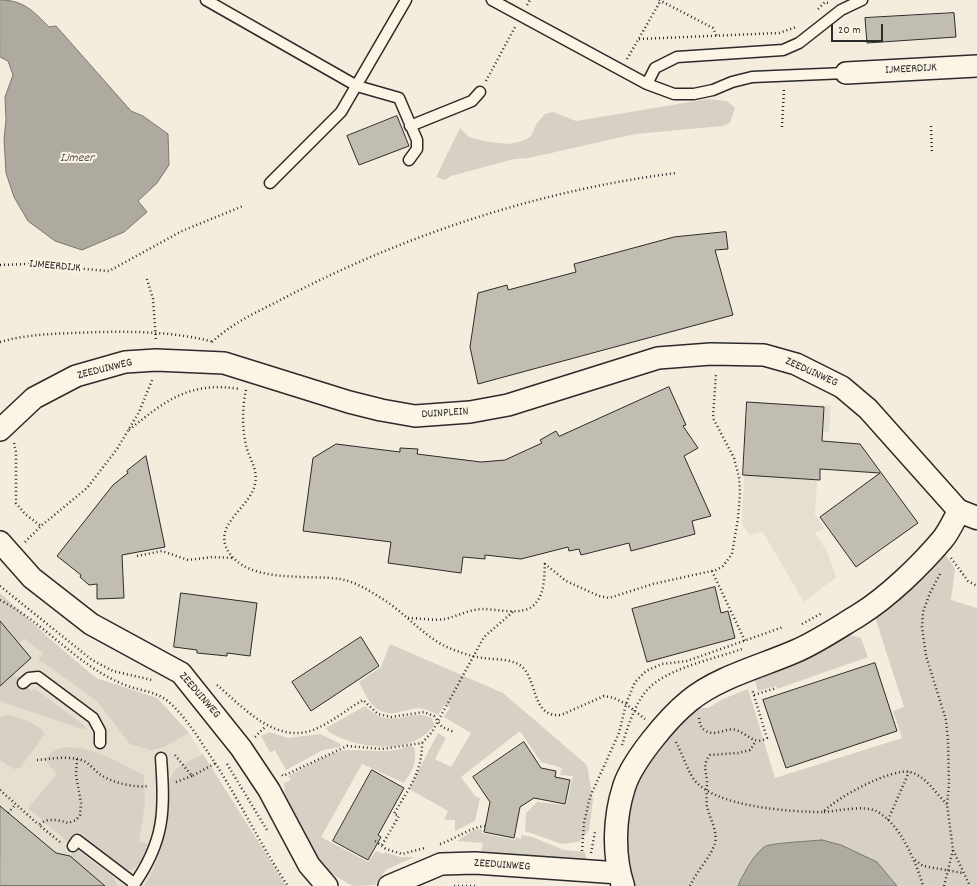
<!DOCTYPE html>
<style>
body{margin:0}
#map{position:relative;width:977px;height:886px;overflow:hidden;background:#f4edde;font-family:Dekko,sans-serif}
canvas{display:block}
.scale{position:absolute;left:831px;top:24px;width:52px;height:18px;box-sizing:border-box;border:2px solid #2b2b2b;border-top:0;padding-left:5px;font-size:12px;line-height:14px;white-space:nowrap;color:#2b2b2b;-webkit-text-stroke:3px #fcf5e5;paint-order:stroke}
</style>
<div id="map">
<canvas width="977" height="886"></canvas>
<div class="scale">20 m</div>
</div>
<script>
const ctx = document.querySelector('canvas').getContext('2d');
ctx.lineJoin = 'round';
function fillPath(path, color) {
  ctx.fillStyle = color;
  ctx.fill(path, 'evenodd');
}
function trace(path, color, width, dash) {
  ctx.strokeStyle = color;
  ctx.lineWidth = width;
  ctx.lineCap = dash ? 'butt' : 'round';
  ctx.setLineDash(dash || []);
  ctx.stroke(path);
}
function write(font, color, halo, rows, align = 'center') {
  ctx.font = font + ' Dekko,sans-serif';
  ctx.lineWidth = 4;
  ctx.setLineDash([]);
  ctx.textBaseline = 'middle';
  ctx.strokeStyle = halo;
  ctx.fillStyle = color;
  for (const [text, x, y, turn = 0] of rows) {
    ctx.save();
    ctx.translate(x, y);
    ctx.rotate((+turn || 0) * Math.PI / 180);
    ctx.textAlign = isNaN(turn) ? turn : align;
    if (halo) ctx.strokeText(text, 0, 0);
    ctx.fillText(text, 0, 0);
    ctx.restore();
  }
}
const built = new Path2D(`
 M 747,402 L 831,406 L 829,432 L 820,432 L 815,514 L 824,529 L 815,533 L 828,553 L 836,577 L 804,602 L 765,536 L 762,532 L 749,535 L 742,524 Z
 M 0,606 L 50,639 L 96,678 L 157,698 L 189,733 L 286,886 L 0,886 Z`);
const green = new Path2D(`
 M 708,99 L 727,101 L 735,108 L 730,123 L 723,126 L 635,134 L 529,158 L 514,159 L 451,176 L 445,180 L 436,177 L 460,128 L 469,137 L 489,142 L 510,144 L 525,140 L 531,136 L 537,123 L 545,114 L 553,112 L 576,121 Z
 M 944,552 L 955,569 L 951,600 L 977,608 L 977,886 L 897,886 L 877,862 L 792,843 L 774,844 L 743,872 L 738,886 L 635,886 C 629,862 621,815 630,791 C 642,759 672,731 697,708 L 708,708 L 723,699 L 748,689 L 775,778 L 902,738 L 893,711 L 904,707 L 874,614 Z
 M 0,593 L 50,639 L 96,678 L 157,698 L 189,733 L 164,747 L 151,750 L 130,744 L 97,701 L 38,659 L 43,653 L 24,638 L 19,643 L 0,621 Z
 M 850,635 L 861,638 L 868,657 L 777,689 L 776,686 L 758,691 L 754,678 Z
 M 390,644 L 503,693 L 587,765 L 593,800 L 589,830 L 579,842 L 562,844 L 525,831 L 526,813 L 537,802 L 566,805 L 573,776 L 560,775 L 562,768 L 541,762 L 520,731 L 461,777 L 476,797 L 480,798 L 475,821 L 455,831 L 455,820 L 444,820 L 448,811 L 409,789 L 438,733 L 446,738 L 435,759 L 451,767 L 471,733 L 444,717 L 450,707 L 445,704 L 438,715 C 434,713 429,710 424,709 C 410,705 393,721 376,708 C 368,702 363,690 359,682 L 381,667 Z
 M 13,674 L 31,691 L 35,689 L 38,691 L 84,725 L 86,729 L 82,729 L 2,702 L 0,700 L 0,686 Z
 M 365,706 C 392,733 410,706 432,718 L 434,725 C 416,753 367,750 341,738 C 335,735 330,734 326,728 Z
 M 6,715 C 17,716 40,724 45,734 L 20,768 L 13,769 L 0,760 L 0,717 Z
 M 269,732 L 288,738 L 320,734 L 341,744 L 340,747 L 323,750 L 286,770 L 275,750 L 270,753 L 261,736 Z
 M 409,746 L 414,747 C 418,762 412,771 404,783 L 362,764 L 321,837 L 368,862 L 376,851 L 384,854 L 385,852 L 400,857 L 414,857 L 386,870 L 375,885 L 352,886 L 326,870 L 286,805 L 284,783 L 291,780 L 288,776 C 305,768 330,751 348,750 C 372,749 385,755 409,746 Z
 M 67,747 C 95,747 119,763 144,775 L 145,804 L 139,841 L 148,844 C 143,857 140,873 123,869 L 78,831 L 69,843 L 28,808 L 57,774 L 45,760 C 51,751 56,749 67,747 Z
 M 203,754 L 286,886 L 144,886 C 157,866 164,843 167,819 C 169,803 164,786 174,772 C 180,764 195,759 203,754 Z
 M 482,829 L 482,833 L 515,840 L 516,837 L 521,839 L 521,835 L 532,837 L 564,850 L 585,852 L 587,863 L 490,854 L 481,851 L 483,843 L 457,841 L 474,830 Z
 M 76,849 L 112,876 L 118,886 L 105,886 L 70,856 Z`);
const water = new Path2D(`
 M 0,0 C 24,0 33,11 49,27 L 56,26 L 131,111 L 143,116 L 168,134 L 169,165 L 157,183 L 138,201 L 147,212 L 124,232 L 82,250 L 55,241 L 28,221 L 14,197 L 6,173 L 4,139 L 6,120 L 5,97 L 13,75 L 8,61 L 0,57 Z
 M 822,840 L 841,845 L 877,862 L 897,886 L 738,886 C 742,875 756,851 766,846 C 773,843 811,841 822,840 Z`);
const building = new Path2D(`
 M 954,13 L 956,37 L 867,43 L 865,18 Z
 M 397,116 L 409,146 L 359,165 L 347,136 Z
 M 726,232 L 728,249 L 715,250 L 733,315 L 478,384 L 470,347 L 478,293 L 507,285 L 508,290 L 576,272 L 574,264 L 674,237 Z
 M 669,387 L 686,425 L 683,426 L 698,448 L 684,456 L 711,516 L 692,521 L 695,534 L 631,551 L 629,543 L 581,555 L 579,549 L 569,551 L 568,547 L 521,559 L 485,555 L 485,559 L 463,557 L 461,573 L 388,563 L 391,542 L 303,531 L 313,458 L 336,444 L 400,452 L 400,448 L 418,449 L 417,454 L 481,462 L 505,460 L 542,443 L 540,440 L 556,431 L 559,436 Z
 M 747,402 L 824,407 L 822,441 L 860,444 L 918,523 L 856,567 L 820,517 L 880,473 L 820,469 L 820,480 L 743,475 Z
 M 146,456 L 165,547 L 122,555 L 124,598 L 97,599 L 97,584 L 89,585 L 80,577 L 81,575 L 57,556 L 113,485 L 128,473 L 127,471 Z
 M 715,587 L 721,613 L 728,611 L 735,638 L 647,662 L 632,609 Z
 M 181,593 L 257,603 L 250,656 L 227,653 L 227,656 L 197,653 L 197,650 L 174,647 Z
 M 0,621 L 31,658 L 0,686 Z
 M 361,637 L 379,666 L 311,711 L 292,682 Z
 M 875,663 L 897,731 L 786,768 L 763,700 Z
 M 524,742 L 541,768 L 556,771 L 555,777 L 570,780 L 565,804 L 534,798 L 520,807 L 514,838 L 484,832 L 490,802 L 473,777 Z
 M 372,770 L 404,788 L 378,835 L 381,837 L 368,860 L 333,841 Z
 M 0,806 L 56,853 L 70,856 L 105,886 L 0,886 Z`);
const path = new Path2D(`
 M 659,0 L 713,28 L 717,37
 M 527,5 L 530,0
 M 818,9 L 825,2 L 828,3
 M 639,39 L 779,33 L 796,27
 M 627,59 L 661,0
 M 486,81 L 515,27
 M 931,126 L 932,154
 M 782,127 L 784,89
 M 0,265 L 26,264 L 109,271 L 182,231 L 243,206
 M 147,279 L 153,299 L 156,341
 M 0,342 C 24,335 48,334 73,333 C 120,331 168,330 214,342
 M 212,342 C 234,321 264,309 290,295 C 410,233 542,190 676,173
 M 246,390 C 242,408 242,431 247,449 C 251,462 258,470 255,484 C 251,506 216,523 226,547 C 243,585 308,574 340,579 C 356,582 368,590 381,598 C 408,614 426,641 457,651 C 465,654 474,657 483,658 C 497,660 516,658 525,670 C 537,686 534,718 561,715 L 604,696 L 614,698 L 626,704 L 645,719
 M 129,430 C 166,400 190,381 240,389
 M 14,443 L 16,452 L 16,503 L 25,514 L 41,526
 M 25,542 L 41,526 L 87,488 L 117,449 L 139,412 L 153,378
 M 137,556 L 162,551 L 188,560 L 212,557 L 234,558
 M 951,558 L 968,581 L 977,586
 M 712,571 L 745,641
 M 940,574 L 930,593 L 923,612 L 922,627 L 926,656 L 946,720 L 948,741 L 949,785 L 947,804 L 953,850 L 970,886
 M 0,586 L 92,660 L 113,671 L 152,680
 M 0,600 C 45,623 77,666 125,685 C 140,691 157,691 170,703 C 184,716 195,732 205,748 C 236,792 258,842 288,886
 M 408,618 C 419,618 434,621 445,619 C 458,616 470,609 483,609 C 497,609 523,616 534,605 C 545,594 544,578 545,564 L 566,581 L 599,596 L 609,598 L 653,584 L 716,570 L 723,566 L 732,554 L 738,518 L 740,493 L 739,477 L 734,458 L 713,418 L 716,373
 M 802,624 L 822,613
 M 217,685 C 243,707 275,744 313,730 C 331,723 347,709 363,700 L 378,714 L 391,717 L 424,712 L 434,716 L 442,727 L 454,732
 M 754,695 L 776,688
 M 699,718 C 700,723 700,728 706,731 C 716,737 726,727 736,730 C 748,734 755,746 767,738 L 752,689
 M 255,737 L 266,726
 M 676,742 C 682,753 686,767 693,778 C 712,807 791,812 823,812 C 836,798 891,768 910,772 C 926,776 936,794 947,804
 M 622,745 C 628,727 634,705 647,690 C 667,668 714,659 742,649
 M 175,755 L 192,776 L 216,763
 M 37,760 C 51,759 70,755 84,761 C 90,764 95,771 101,775 C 113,783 135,788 149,786
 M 227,764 L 267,830
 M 282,775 L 283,776 L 347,746 L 382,749 L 422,743 L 432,732 L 484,637 L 515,610
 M 176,782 L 192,776
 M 0,790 L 39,825
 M 824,812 C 837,811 864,805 876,811 C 900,823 916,862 923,886
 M 8,813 L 16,804
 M 888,820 L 909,772
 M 375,841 L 386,849 L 402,854 L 425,848
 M 60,842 L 39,825 C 47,817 59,820 68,823 L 76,820 L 80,815 L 81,803 L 76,775 L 77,759
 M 440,844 C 456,839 468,828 485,826
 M 382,845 L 399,816 L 394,814 C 408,789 422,774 422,743
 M 582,851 L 584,823 L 590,797 L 619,733 L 626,704 L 635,682 L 646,671 L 662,664 L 687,661 L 783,627
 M 591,853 L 595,832
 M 915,860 L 923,866 L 963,873
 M 454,886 L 475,886
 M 690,886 C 696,872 712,855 715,843 C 718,831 709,817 707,806 C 706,798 707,789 707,781 C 706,770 702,765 710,755 L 738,753 L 750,750 L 756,741
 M 944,886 L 953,850`);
const service = new Path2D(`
 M 206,0 L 357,86 L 399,98 L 417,140 L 417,149 L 409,160
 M 492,0 L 647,84 L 674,94 L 694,94 L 713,90 L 732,82 L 752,77 L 846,73
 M 647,84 L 655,68 L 677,57 L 783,50 L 799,43 L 841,10 L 862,0
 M 410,126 L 472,101 L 480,92
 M 270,183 L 341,112 L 406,0
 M 23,683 L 29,678 L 38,677 L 93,718 L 100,731 L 100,743
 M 73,846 L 77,840 L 135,884
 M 133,886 C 165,841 165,810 161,758`);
const minor = new Path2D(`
 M 846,73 L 977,66
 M 0,430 L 34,398 L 76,376 L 125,362 L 156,360 L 224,363 L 349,402 L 381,410 L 415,416 L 470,412 L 508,405 L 658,358 L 711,354 L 764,355 L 796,364 L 842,387 L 868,409 L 959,511
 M 0,542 L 32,578 L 91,624 L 181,673 L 241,748 L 269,790 L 309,865 L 327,886
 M 389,886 L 441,864 L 475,863 L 619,873`);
const tertiary = new Path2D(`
 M 623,886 C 613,855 614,818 624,787 C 632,761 668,718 689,701 C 718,677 762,666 796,651 C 817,642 839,627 859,615 C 888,597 920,566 942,540 C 949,532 954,520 959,511 L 977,518`);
const streetNames = [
 ["IJMEERDIJK",911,70,-3],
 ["IJMEERDIJK",55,267,5],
 ["ZEEDUINWEG",105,370,-14],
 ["ZEEDUINWEG",811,373,24],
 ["DUINPLEIN",445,414,-4],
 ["ZEEDUINWEG",199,696,49],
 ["ZEEDUINWEG",502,866,4]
];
const waterNames = [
 ["IJmeer",77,159]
];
fillPath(built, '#e5dfd0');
fillPath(green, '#d6d1c4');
fillPath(water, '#afaaa0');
trace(water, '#7a7771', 1);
fillPath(building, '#c2bdb1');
trace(building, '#2b2b2b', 1);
trace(service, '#2b2b2b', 13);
trace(minor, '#2b2b2b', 24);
trace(tertiary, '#2b2b2b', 25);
trace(path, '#2b2b2b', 2.5, [1, 3]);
trace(service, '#fcf5e5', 10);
trace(minor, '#fcf5e5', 21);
trace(tertiary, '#fcf5e5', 22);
write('12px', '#2b2b2b', '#fcf5e5', streetNames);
write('italic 13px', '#595754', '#fcf5e5', waterNames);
</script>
